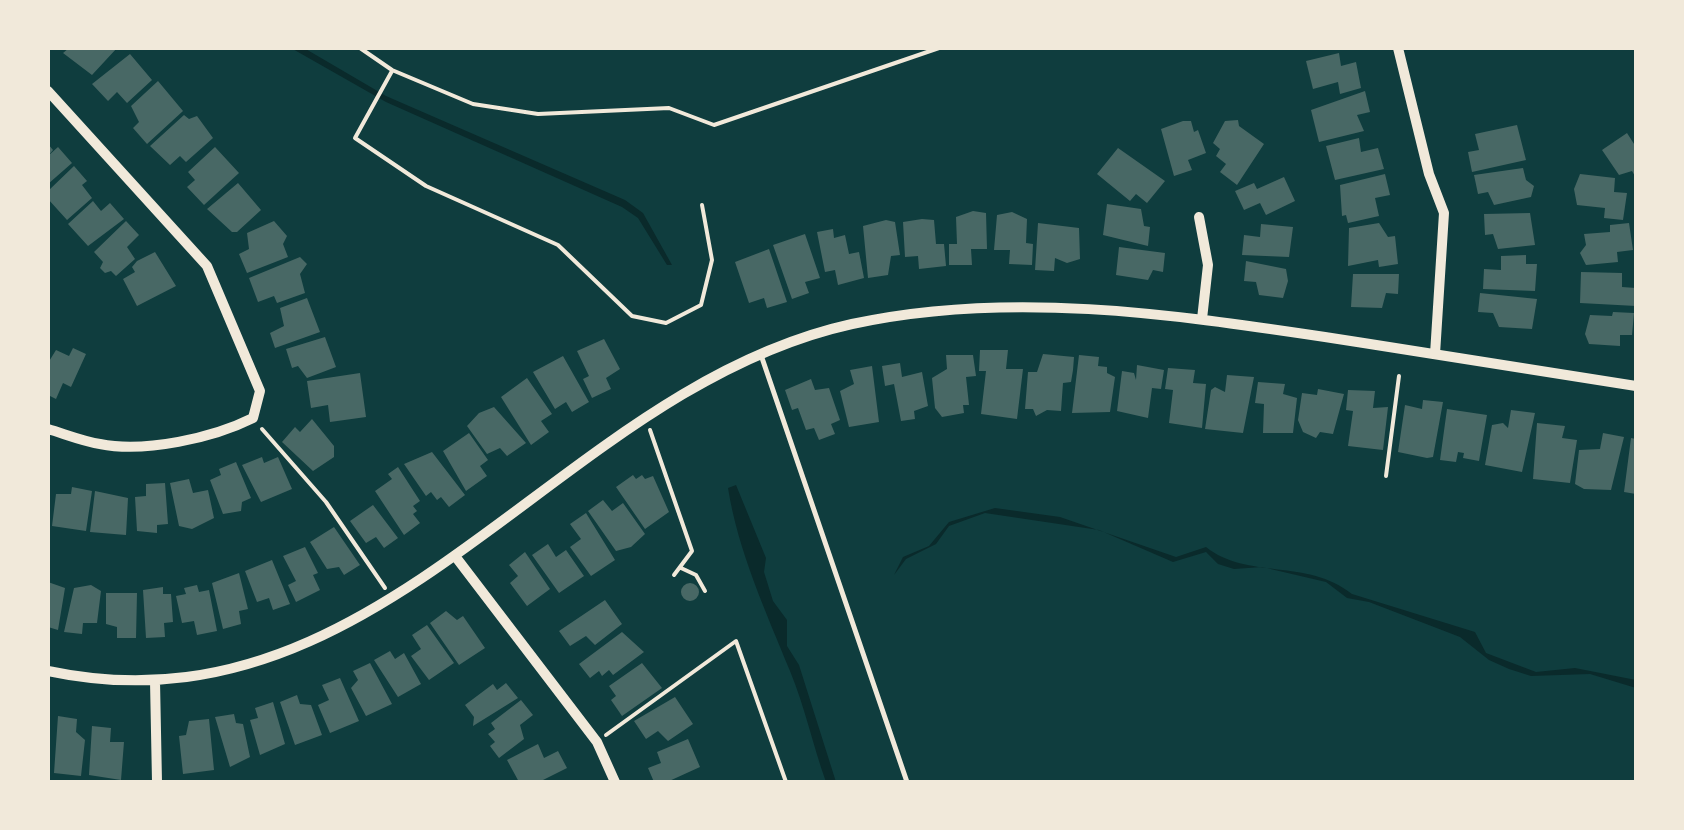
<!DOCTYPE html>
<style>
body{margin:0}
#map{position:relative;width:1684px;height:830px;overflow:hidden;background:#0f3d3e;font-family:Figtree,sans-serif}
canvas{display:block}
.frame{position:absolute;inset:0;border:50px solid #f1e9da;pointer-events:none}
</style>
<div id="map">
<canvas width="1684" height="830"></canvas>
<div class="frame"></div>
</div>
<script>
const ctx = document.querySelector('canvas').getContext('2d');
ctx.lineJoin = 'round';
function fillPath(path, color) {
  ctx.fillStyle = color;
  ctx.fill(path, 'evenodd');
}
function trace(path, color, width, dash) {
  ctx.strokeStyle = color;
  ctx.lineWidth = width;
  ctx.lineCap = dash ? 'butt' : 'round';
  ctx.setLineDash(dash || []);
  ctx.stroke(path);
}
const water = new Path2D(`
 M 291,48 L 304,48 L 386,96 L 625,200 L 643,213 L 672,265 L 667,265 L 638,218 L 622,207 L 386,102 Z
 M 736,485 L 766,558 L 764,572 L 773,601 L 787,620 L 787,646 L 799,665 L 836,782 L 826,782 C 813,746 805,707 790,671 C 766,612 738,551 728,488 Z
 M 995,508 L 1060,517 L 1176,557 L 1206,547 C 1247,580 1307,558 1352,594 L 1475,632 L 1486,653 L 1536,672 L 1575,668 L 1636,680 L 1636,688 L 1590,674 L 1531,676 L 1509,669 L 1489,660 L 1460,637 L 1369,602 L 1347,598 L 1326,582 L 1262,567 L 1234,569 L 1218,564 L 1206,552 L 1173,562 L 1099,530 L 985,513 L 949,526 L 936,544 L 906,559 L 894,575 L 903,557 L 929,546 L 949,522 Z`);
const building = new Path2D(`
 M 69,48 L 117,48 L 92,75 L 63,53 Z
 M 1339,53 L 1341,66 L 1356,62 L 1361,88 L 1340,94 L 1338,82 L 1313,89 L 1306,61 Z
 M 130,54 L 152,80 L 127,103 L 117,92 L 108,101 L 92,84 Z
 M 158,81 L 183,111 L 147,144 L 133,128 L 139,122 L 131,106 Z
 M 1365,91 L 1370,112 L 1357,115 L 1364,131 L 1319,142 L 1311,110 Z
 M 184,115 L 189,119 L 197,116 L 213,138 L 186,162 L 180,156 L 170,165 L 150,146 Z
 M 1238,120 L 1239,126 L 1264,144 L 1237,185 L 1220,172 L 1226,164 L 1216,156 L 1220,149 L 1213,143 L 1225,121 Z
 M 1183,121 L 1191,121 L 1194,132 L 1198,130 L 1206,153 L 1188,160 L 1192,170 L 1174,176 L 1161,129 Z
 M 1517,125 L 1526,160 L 1472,172 L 1468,152 L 1479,150 L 1475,134 Z
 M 1627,133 L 1636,147 L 1636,178 L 1632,171 L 1619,175 L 1602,150 Z
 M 1359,138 L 1361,152 L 1378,148 L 1384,169 L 1335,180 L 1326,146 Z
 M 48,144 L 53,150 L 48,156 L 58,147 L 72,163 L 48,184 Z
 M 215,147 L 239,173 L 204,205 L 187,187 L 195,180 L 188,172 Z
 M 1118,148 L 1165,181 L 1147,203 L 1136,194 L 1130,201 L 1097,174 Z
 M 74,166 L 87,181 L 82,185 L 92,198 L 67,220 L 48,199 L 48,191 Z
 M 1523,168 L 1526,180 L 1534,186 L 1531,197 L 1494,205 L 1488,192 L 1478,194 L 1474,175 Z
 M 1385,174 L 1390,195 L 1375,198 L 1379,216 L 1348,223 L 1346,215 L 1342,216 L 1340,185 Z
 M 1580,174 L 1615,178 L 1614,192 L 1627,193 L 1623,220 L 1604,218 L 1605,208 L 1577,205 L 1574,189 Z
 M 1284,177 L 1295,201 L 1266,215 L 1260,203 L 1244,210 L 1235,191 L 1254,183 L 1257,189 Z
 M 238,183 L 261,210 L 237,232 L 232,232 L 207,209 Z
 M 93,201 L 101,211 L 110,203 L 124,219 L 88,246 L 68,224 Z
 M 1107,204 L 1141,209 L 1144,226 L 1150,227 L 1148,246 L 1103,235 Z
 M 973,211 L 986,213 L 987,249 L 971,249 L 972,265 L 949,265 L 949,244 L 957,244 L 956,217 Z
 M 1012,212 L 1027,219 L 1026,243 L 1033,244 L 1032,265 L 1009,264 L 1010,250 L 994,250 L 997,215 Z
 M 1530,213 L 1535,245 L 1498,249 L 1493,234 L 1485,235 L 1484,214 Z
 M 922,219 L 934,220 L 936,244 L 944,244 L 946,266 L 919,269 L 918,256 L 905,257 L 903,222 Z
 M 886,220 L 895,222 L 900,255 L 891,256 L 888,275 L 868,278 L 863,226 Z
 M 126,221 L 139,235 L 127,247 L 135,259 L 116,276 L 111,271 L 105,273 L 100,268 L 103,262 L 94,252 Z
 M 274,221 L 287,236 L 283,244 L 288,257 L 247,273 L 239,254 L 249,249 L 247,233 Z
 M 1038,223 L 1079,228 L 1080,259 L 1067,263 L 1055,258 L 1054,271 L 1035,270 Z
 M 1379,223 L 1388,237 L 1395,236 L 1398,264 L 1379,267 L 1378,260 L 1348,266 L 1349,228 Z
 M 1629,223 L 1633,250 L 1617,252 L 1618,262 L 1586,265 L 1580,253 L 1586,245 L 1584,234 L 1610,232 L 1610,225 Z
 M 1261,224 L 1293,227 L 1289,257 L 1242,255 L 1244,235 L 1260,237 Z
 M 833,229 L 834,238 L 845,235 L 849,254 L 859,252 L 864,278 L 838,285 L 835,270 L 825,272 L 817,232 Z
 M 805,234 L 820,278 L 805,282 L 809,293 L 792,299 L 773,245 Z
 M 1119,247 L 1165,253 L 1163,272 L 1153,270 L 1148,280 L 1116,275 Z
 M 769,249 L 787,302 L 767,308 L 764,298 L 749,303 L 735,262 Z
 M 155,252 L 176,286 L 137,306 L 123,279 L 135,272 L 132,267 L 137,261 Z
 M 1526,255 L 1526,264 L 1537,264 L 1535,291 L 1483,289 L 1484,269 L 1501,270 L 1501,256 Z
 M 300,257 L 307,264 L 300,274 L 305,293 L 277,303 L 274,296 L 258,302 L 249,278 Z
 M 1246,261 L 1286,269 L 1288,281 L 1283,298 L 1259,295 L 1256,282 L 1244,281 Z
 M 1581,272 L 1622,273 L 1622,287 L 1636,288 L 1636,306 L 1580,303 Z
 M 1353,274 L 1399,274 L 1398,294 L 1386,293 L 1382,308 L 1351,307 Z
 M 1480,293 L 1537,299 L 1532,329 L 1499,327 L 1493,313 L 1478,312 Z
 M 307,298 L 320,332 L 275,348 L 270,333 L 284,326 L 280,308 Z
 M 1613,312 L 1634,313 L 1632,335 L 1620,335 L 1620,346 L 1589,344 L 1585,334 L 1590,315 L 1612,316 Z
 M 325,337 L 336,367 L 307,378 L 298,366 L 292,368 L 286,349 Z
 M 604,339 L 620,369 L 606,378 L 611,389 L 592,398 L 583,379 L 589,376 L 577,351 Z
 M 73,348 L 86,354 L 71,387 L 63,383 L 56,399 L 48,395 L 48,363 L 56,350 L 69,356 Z
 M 980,350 L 1008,350 L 1006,369 L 1023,369 L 1017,419 L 981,414 L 986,371 L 979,371 Z
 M 1043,354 L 1074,357 L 1073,370 L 1071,382 L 1063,383 L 1061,411 L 1047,410 L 1036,416 L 1033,409 L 1025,409 L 1028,372 L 1037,372 Z
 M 946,355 L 973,355 L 976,376 L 966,377 L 969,405 L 963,405 L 964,413 L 942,417 L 935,408 L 932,378 L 947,369 Z
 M 1079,355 L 1099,357 L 1098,366 L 1107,367 L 1107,373 L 1115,377 L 1110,412 L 1072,413 Z
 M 563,356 L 589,402 L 572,412 L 566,402 L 555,409 L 533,372 Z
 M 900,363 L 902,377 L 922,372 L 928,406 L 914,411 L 915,419 L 901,421 L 894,384 L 885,386 L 882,366 Z
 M 1137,365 L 1164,370 L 1161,389 L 1152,388 L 1148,418 L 1117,411 L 1122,371 L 1134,373 L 1136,380 Z
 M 872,366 L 879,422 L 849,427 L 840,391 L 854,384 L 850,370 Z
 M 1168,368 L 1195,370 L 1193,383 L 1206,384 L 1202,428 L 1169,423 L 1173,390 L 1165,389 Z
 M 360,373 L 366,417 L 330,422 L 328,405 L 311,408 L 307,381 Z
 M 1227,375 L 1254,377 L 1243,433 L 1205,429 L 1211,390 L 1215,387 L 1225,392 Z
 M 527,378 L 552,414 L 541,421 L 549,432 L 531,445 L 501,397 Z
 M 811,379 L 815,390 L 829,388 L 840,420 L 831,424 L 835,434 L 819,440 L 814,428 L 806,430 L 798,408 L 792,410 L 785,390 Z
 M 1258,382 L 1285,384 L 1283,394 L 1297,398 L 1293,433 L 1263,433 L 1264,404 L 1255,403 Z
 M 1318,389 L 1344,394 L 1333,434 L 1320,432 L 1316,438 L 1303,432 L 1298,420 L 1302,393 L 1317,395 Z
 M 1348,390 L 1375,391 L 1373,408 L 1388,407 L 1383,450 L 1348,446 L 1353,411 L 1346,410 Z
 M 1423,400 L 1443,402 L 1433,457 L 1427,458 L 1398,452 L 1405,405 L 1422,409 Z
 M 494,407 L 526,443 L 507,456 L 500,448 L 487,454 L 467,426 L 479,413 Z
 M 1447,409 L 1487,415 L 1479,461 L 1463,458 L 1464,453 L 1458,452 L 1456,462 L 1440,460 Z
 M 1511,410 L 1535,413 L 1522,472 L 1485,465 L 1492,425 L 1503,423 L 1508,428 Z
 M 312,419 L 334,446 L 334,457 L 313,471 L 282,442 L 295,427 L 300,432 Z
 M 1537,423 L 1565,426 L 1562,438 L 1577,440 L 1570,483 L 1533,479 Z
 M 469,433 L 488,460 L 480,466 L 487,476 L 466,491 L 443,451 Z
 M 1603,433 L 1624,437 L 1611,490 L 1584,489 L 1575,484 L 1579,450 L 1600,449 Z
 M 1631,438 L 1636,439 L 1636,494 L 1624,492 Z
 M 432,452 L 465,495 L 449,507 L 441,497 L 437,500 L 431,492 L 426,496 L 404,464 Z
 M 262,457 L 264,463 L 278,457 L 292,489 L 261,502 L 242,465 Z
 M 236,462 L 251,498 L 242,502 L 241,511 L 223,514 L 210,480 L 221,475 L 219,469 Z
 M 398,467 L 420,501 L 413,506 L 417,511 L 413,514 L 420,523 L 404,535 L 375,491 L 392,479 L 388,474 Z
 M 633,475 L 636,479 L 642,475 L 645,479 L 653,476 L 669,512 L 645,529 L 616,487 Z
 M 189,479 L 193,493 L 208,490 L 214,518 L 192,529 L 179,526 L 170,483 Z
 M 165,483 L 168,524 L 157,525 L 157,533 L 137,531 L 135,497 L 146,496 L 146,484 Z
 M 72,487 L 92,491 L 86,531 L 52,526 L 56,494 L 71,494 Z
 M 95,491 L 128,498 L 126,535 L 90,532 Z
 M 603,500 L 612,511 L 623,503 L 645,534 L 631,547 L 616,551 L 588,511 Z
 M 373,505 L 398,538 L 384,548 L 376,537 L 366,543 L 350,521 Z
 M 586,513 L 615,560 L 591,576 L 570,547 L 581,539 L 570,524 Z
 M 334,527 L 360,565 L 344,575 L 339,567 L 327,569 L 310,542 Z
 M 548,544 L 556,557 L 566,550 L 584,576 L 559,593 L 532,555 Z
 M 305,547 L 318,573 L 313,575 L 320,590 L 296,602 L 288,585 L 296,581 L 283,556 Z
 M 525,552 L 550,589 L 527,606 L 510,583 L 518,576 L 509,565 Z
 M 272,560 L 290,604 L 273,610 L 269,598 L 257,602 L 245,571 Z
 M 239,573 L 248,609 L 239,611 L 241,624 L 223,629 L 212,583 Z
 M 48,582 L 65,588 L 58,630 L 48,627 Z
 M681 592a9 9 0 1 1 18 0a9 9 0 1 1-18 0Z
 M 91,585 L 101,591 L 97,623 L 83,623 L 82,634 L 64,632 L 74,588 Z
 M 197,585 L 199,592 L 209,590 L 217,631 L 197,635 L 194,621 L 182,623 L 176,596 L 186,594 L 184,588 Z
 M 163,587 L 163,594 L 171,594 L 173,622 L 164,623 L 165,637 L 146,638 L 143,590 Z
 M 106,593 L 137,593 L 136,638 L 117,638 L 117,627 L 106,624 Z
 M 605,600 L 622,624 L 595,645 L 586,636 L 570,646 L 559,631 Z
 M 446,611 L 457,620 L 463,616 L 485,648 L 459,665 L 430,623 Z
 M 427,625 L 454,663 L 429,680 L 411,656 L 421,649 L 412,635 Z
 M 622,632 L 644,652 L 613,675 L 609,670 L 602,676 L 599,671 L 590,678 L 579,664 Z
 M 390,651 L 395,659 L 404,653 L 421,684 L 398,697 L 374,660 Z
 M 370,663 L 392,704 L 366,716 L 351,688 L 358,680 L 353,671 Z
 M 642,663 L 662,688 L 622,716 L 611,700 L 616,696 L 609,686 Z
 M 340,678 L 359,721 L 330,733 L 318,705 L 329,700 L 322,685 Z
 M 506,683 L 518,698 L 473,726 L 474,717 L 465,705 L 493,684 L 497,690 Z
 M 297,695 L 300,704 L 311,705 L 322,735 L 295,745 L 280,702 Z
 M 675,697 L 693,724 L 668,741 L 658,731 L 646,739 L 634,721 Z
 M 521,700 L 533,715 L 520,725 L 524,739 L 499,758 L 490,746 L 495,742 L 488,734 L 495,729 L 491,723 Z
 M 273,702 L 285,744 L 260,755 L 250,720 L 258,718 L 255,708 Z
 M 234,714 L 236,723 L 243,724 L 250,757 L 230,767 L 215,717 Z
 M 58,716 L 77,719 L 76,732 L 85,740 L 81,776 L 54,773 Z
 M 209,719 L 214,770 L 183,774 L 179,736 L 186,735 L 189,721 Z
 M 92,726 L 111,728 L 110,742 L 124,742 L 121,780 L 89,775 Z
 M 688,739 L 700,767 L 667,782 L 654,782 L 648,768 L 661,763 L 657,752 Z
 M 538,744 L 544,758 L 558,751 L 567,768 L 539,782 L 519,782 L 507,760 Z`);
const path = new Path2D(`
 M 360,48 L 392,70 L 473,104 L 538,114 L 669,108 L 714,125 L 939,48
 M 392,71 L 355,138 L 426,186 L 558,245 L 632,316 L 666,323 L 701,305 L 712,260 L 702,205
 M 262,429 L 326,502 L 385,588
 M 650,430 L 692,551 L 674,575
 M 1386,476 L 1399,376
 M 681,568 L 696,575 L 705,591
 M 606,735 L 736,641 L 786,782`);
const service = new Path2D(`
 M 761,355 L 907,782`);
const minor = new Path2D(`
 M 1398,48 L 1429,174 L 1444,213 L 1435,354
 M 48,91 L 207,266 L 260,391 L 253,418 C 213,438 145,453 100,444 C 82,441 65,434 48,429
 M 1199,217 L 1208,265 L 1202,319
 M 455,556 L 597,742 L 615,782
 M 48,671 C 383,742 556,389 852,324 C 1007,290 1171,314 1325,337 C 1429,353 1533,370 1636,386
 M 155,681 L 157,782`);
fillPath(water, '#0a2a2b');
fillPath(building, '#486865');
trace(path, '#f1e9da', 4);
trace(service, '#f1e9da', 5);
trace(minor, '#f1e9da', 10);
</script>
